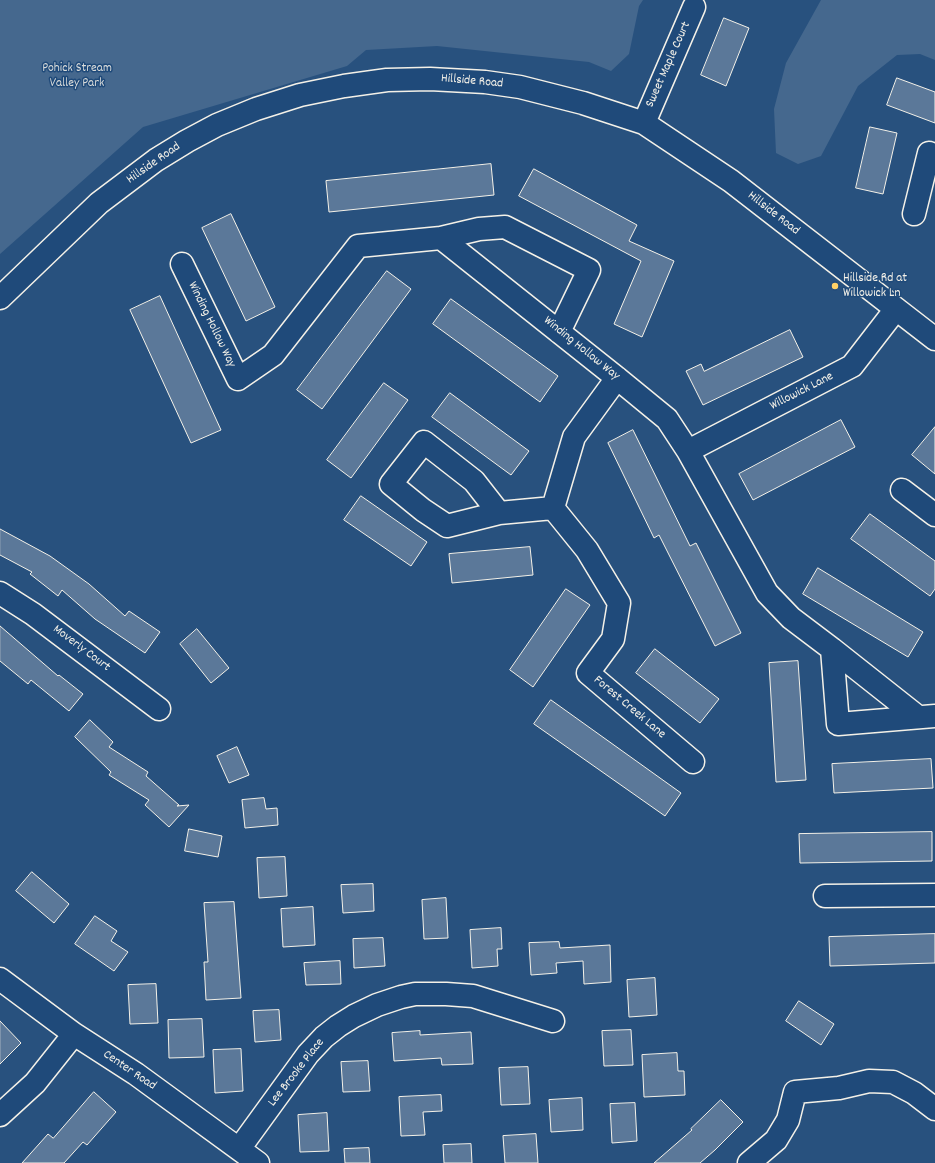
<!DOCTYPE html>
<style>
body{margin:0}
canvas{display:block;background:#28517e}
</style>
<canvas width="935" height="1163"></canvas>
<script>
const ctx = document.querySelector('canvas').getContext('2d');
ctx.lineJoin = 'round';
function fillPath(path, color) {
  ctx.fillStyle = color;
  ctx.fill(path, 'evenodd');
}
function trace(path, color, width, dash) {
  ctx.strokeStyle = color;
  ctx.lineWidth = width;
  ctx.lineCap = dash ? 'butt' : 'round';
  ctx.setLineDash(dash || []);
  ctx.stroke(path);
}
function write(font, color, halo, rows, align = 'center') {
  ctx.font = font + ' Dekko,sans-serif';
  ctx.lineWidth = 3;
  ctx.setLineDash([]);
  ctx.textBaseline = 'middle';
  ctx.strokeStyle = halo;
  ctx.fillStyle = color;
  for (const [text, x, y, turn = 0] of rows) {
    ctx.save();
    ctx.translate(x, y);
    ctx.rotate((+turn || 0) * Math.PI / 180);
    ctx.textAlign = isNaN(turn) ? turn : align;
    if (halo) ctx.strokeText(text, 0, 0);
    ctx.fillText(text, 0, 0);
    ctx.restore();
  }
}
const green = new Path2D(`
 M 0,0 L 643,0 L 639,6 L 629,54 L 611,71 L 589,62 L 437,46 L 366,50 L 347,66 L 143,127 L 0,254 Z
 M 821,0 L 935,0 L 935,60 L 920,54 L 897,55 L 878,70 L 858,86 L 821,156 L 798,164 L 776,153 L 774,109 L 786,63 Z`);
const building = new Path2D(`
 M 724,18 L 749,28 L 726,86 L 701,75 Z
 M 897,78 L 935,92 L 935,123 L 887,105 Z
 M 870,127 L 897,133 L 883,194 L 856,188 Z
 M 491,164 L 494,195 L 329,212 L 326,181 Z
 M 534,169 L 637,225 L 629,241 L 674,261 L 642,337 L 614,324 L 641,261 L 519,196 Z
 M 231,214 L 275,307 L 246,321 L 202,228 Z
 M 387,271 L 411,289 L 322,409 L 297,390 Z
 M 160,296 L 221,430 L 191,443 L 130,310 Z
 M 451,299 L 558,376 L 540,402 L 433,324 Z
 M 790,330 L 803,357 L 703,405 L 686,371 L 701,364 L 704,371 Z
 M 384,383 L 408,400 L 351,478 L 327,460 Z
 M 450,393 L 529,451 L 511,475 L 432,417 Z
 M 841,420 L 855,447 L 753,500 L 739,474 Z
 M 935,427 L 935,474 L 912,455 Z
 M 633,430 L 690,546 L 696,543 L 741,633 L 715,646 L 659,535 L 654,538 L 608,443 Z
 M 361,496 L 427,542 L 411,566 L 344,520 Z
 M 870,514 L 935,561 L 935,589 L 930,596 L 851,539 Z
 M 0,529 L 50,556 L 89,584 L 125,616 L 129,611 L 160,632 L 145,653 L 95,619 L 62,590 L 58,596 L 30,574 L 32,572 L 0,555 Z
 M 530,547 L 533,575 L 452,583 L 449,554 Z
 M 818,568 L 923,632 L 908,657 L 803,594 Z
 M 566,589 L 590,605 L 533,687 L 510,670 Z
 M 0,626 L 58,676 L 59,675 L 83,694 L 69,711 L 31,680 L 28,684 L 0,661 Z
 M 197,629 L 229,668 L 211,683 L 180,644 Z
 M 655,649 L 719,699 L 700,723 L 636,673 Z
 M 798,661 L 806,780 L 776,782 L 769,663 Z
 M 551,700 L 681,793 L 665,816 L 534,724 Z
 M 90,720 L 113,742 L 109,747 L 148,772 L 146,776 L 179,805 L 177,806 L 189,805 L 169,827 L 145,805 L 149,800 L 109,775 L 111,772 L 75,737 Z
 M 237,747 L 249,775 L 229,783 L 217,756 Z
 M 931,759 L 933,788 L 834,793 L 832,764 Z
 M 264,798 L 266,809 L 277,808 L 278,825 L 245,828 L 242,800 Z
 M 189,829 L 222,836 L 218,857 L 185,851 Z
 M 932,832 L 932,861 L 800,863 L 799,834 Z
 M 285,857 L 287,896 L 259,898 L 257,858 Z
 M 32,872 L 69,904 L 54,923 L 16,891 Z
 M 373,884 L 374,911 L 343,913 L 341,885 Z
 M 446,898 L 448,938 L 424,939 L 422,900 Z
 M 234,902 L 241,998 L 206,1000 L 204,962 L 208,962 L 204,903 Z
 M 313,907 L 315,945 L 283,947 L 281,909 Z
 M 95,916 L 117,931 L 111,941 L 128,952 L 114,971 L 75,944 Z
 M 501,928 L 502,949 L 497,949 L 498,966 L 472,968 L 470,930 Z
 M 935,934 L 935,963 L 830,966 L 829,937 Z
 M 383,938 L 385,966 L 354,968 L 353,939 Z
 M 559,942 L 560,948 L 610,945 L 611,982 L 584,984 L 583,961 L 556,963 L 557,973 L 531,975 L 529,943 Z
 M 340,961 L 341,984 L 306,985 L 304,963 Z
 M 655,978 L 657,1015 L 629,1017 L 627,980 Z
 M 156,984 L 158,1023 L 130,1024 L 128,985 Z
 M 799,1001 L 834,1024 L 821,1045 L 786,1021 Z
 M 279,1010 L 281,1040 L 255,1042 L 253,1011 Z
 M 202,1019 L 204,1057 L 169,1058 L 168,1020 Z
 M 0,1021 L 21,1043 L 0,1064 Z
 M 631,1030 L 633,1065 L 604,1066 L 602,1031 Z
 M 420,1031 L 420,1035 L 471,1032 L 473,1064 L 442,1065 L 441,1058 L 394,1061 L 392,1033 Z
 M 241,1049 L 243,1091 L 215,1093 L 213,1050 Z
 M 677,1053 L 678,1071 L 684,1071 L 685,1095 L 644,1097 L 642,1055 Z
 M 368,1061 L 370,1091 L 343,1092 L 341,1062 Z
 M 528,1067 L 530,1104 L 501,1105 L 499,1068 Z
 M 94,1092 L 116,1112 L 87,1145 L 83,1142 L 64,1163 L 22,1163 L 48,1134 L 53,1138 Z
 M 441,1095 L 442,1111 L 423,1112 L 425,1135 L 401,1136 L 399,1097 Z
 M 582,1098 L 583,1130 L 551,1132 L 549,1100 Z
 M 721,1100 L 743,1122 L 715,1150 L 700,1163 L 654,1163 L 692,1130 L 691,1129 Z
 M 635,1103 L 637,1141 L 612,1143 L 610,1104 Z
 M 327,1113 L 329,1151 L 300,1152 L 298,1115 Z
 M 536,1134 L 538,1163 L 505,1163 L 503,1136 Z
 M 471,1144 L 472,1163 L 444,1163 L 443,1145 Z
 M 369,1148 L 370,1163 L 345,1163 L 344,1149 Z`);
const minor = new Path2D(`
 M 644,123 L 694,7
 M 914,214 L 929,153 L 935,155
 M 441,238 L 479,229 L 505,227 L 589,270 L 559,332
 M 182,264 L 238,379 L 273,355 L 358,246 L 441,238 L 617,378 L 667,419 L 688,451 L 767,593 L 791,618 L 832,649 L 838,724 L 935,716
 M 0,298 L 99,203 L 156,160 L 187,141 L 217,125 L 256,109 L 300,95 L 344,86 L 387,80 L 430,79 L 485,82 L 520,87 L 583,103 L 644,123 L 731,181 L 935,339
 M 688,451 L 852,366 L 896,309
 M 902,490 L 935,515
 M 553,508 L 587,550 L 619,603 L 613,639 L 588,673 L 693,762
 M 553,508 L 574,437 L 617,378
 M 499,513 L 447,526 L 423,510 L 391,484 L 424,442 L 474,481 L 499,513 L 553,508
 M 0,593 L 33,614 L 159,709
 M 832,649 L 918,717
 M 825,896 L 935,895
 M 0,979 L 74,1034 L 136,1074 L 258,1163
 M 0,1115 L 35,1083 L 74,1034
 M 239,1149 L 308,1054 L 324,1037 L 338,1026 L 354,1016 L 377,1005 L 401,997 L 415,994 L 446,994 L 473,996 L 553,1021
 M 749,1163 L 776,1140 L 788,1120 L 795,1092 L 839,1088 L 869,1081 L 893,1082 L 914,1093 L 935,1109`);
const markers = [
 [835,286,4,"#ffd166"]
];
const streetNames = [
 ["Sweet Maple Court",669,65,-66],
 ["Hillside Road",472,82,5],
 ["Hillside Road",154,164,-35],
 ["Hillside Road",773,214,38],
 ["Winding Hollow Way",211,325,64],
 ["Winding Hollow Way",581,349,39],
 ["Willowick Lane",802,392,-27],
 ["Moverly Court",81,649,37],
 ["Forest Creek Lane",629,708,40],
 ["Center Road",129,1071,34],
 ["Lee Brooke Place",297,1073,-52]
];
const parkNames = [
 ["Pohick Stream",77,69],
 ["Valley Park",77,84]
];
const poiNames = [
 ["Hillside Rd at",843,279],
 ["Willowick Ln",843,294]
];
fillPath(green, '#45688e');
fillPath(building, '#5b7899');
trace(building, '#f4f1e8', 1);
trace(minor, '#f4f1e8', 25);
trace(minor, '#1f4a7a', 22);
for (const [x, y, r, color] of markers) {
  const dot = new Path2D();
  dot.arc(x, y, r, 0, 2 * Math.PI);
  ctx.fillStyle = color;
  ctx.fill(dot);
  trace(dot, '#1f4a7a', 1.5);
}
write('13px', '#f4f1e8', '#1f4a7a', streetNames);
write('13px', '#dadcda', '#1f4a7a', parkNames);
write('13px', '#f4f1e8', '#1f4a7a', poiNames, 'left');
</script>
